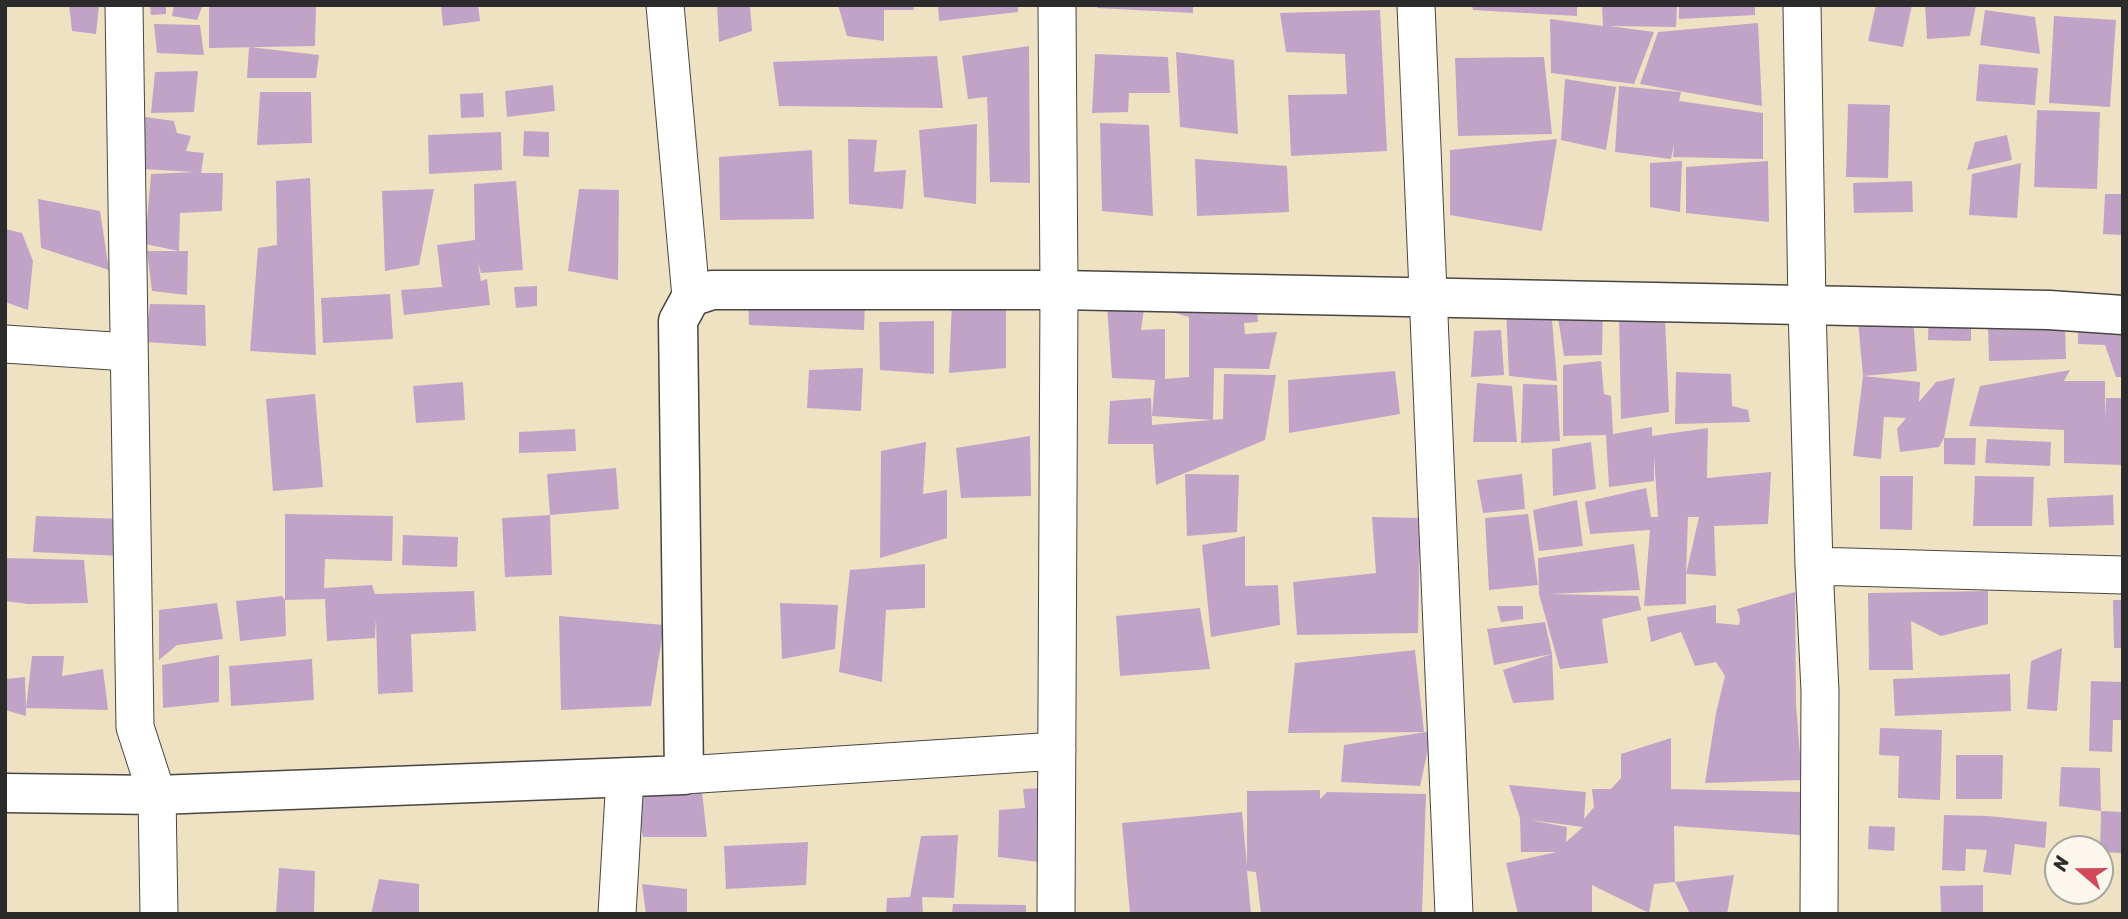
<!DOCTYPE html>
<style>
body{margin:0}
#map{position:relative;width:2128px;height:919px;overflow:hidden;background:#efe2c3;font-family:Sriracha,sans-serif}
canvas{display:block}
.frame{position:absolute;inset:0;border:7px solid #2b2b2b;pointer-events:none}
.north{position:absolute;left:2044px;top:835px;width:70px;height:70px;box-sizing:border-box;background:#fbf7ec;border:2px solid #a8a59f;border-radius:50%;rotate:290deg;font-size:19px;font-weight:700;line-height:28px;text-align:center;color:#2b2b2b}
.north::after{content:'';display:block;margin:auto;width:24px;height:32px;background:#d1495b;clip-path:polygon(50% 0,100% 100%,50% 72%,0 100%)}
</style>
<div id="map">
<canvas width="2128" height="919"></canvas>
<div class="frame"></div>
<div class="north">N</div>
</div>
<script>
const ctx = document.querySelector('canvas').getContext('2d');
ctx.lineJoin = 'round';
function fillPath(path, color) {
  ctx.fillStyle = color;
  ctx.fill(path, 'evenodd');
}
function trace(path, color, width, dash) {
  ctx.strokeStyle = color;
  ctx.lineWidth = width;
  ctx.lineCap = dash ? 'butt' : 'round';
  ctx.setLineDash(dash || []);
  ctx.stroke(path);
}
const building = new Path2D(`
 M 69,5 L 99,5 L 96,34 L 72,31 Z
 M 150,5 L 166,5 L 166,14 L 151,15 Z
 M 174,5 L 203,5 L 197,20 L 172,16 Z
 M 209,5 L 316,5 L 315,46 L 209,48 Z
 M 441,5 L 478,5 L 480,21 L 443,26 Z
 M 717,5 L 750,5 L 752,31 L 719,42 Z
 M 838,5 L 913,5 L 914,10 L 884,10 L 884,41 L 847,36 Z
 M 938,5 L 1018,5 L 1018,12 L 939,21 Z
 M 1097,5 L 1193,5 L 1193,13 L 1097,8 Z
 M 1472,5 L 1577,5 L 1577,16 L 1473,10 Z
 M 1602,5 L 1677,5 L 1676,27 L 1609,26 L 1654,32 L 1634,84 L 1551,73 L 1550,19 L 1603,26 Z
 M 1679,5 L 1755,5 L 1755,15 L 1679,19 Z
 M 1876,5 L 1912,5 L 1903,47 L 1868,41 Z
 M 1925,5 L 1976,5 L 1970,36 L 1927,39 Z
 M 1380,10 L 1387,151 L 1291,156 L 1288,95 L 1347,94 L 1345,54 L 1286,52 L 1280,13 Z
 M 1985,10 L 2035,17 L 2040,54 L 1980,45 Z
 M 2054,16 L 2116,20 L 2110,107 L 2049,103 Z
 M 1758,23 L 1762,106 L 1640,84 L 1658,32 Z
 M 154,24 L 200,25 L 204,55 L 157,53 Z
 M 1029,46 L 1030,183 L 990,182 L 987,97 L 968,99 L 962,56 Z
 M 249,47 L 319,55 L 316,78 L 247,78 Z
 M 1176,52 L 1234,60 L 1238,134 L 1180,127 Z
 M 1095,54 L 1168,57 L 1170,93 L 1129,93 L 1128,112 L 1092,113 Z
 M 937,56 L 943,108 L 779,106 L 773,62 Z
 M 1544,57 L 1552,134 L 1458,136 L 1455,58 Z
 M 1979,64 L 2038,68 L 2035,105 L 1976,101 Z
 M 198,71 L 194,112 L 151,113 L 155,72 Z
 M 1565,79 L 1616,87 L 1606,150 L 1561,140 Z
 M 553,85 L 555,111 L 507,117 L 505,91 Z
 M 1619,86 L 1681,92 L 1679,101 L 1763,113 L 1763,159 L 1673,157 L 1674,144 L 1671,159 L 1615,152 Z
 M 260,92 L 311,92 L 312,143 L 257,145 Z
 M 483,93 L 484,117 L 461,118 L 460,94 Z
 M 1848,104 L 1890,105 L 1888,178 L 1846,177 Z
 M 2037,110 L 2100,112 L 2097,189 L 2034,187 Z
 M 145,117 L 174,121 L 177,133 L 191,136 L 186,151 L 204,153 L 201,173 L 223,173 L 222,211 L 180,213 L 179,251 L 145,244 L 151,174 L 195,172 L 142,169 Z
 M 1100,123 L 1149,125 L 1153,216 L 1102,211 Z
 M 977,124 L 976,204 L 924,197 L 919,130 Z
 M 524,131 L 549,132 L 549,157 L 523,156 Z
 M 501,132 L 502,170 L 429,174 L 428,135 Z
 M 2007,135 L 2012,160 L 1967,170 L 1975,142 Z
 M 848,139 L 877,140 L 874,172 L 906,170 L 903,209 L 849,204 Z
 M 1557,139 L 1542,231 L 1450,215 L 1450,150 Z
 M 812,150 L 814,219 L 720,220 L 719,157 Z
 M 1195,159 L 1287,166 L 1289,212 L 1197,216 Z
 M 1682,161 L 1680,212 L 1650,207 L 1650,163 Z
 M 1768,161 L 1769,222 L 1686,213 L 1686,167 Z
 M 2021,163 L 2017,218 L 1969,215 L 1972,174 Z
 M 310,178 L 316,355 L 250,351 L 258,248 L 277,245 L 276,181 Z
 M 516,181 L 523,270 L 481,273 L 478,263 L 481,281 L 487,279 L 490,305 L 404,315 L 401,290 L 442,287 L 437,245 L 475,240 L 474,184 Z
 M 1912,181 L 1913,212 L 1854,213 L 1853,183 Z
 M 434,189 L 419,265 L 385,271 L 382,191 Z
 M 579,189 L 619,190 L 618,280 L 568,271 Z
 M 2105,194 L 2123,194 L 2123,235 L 2103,234 Z
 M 38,199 L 100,211 L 109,270 L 41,248 Z
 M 5,229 L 22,233 L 33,261 L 28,310 L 5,302 Z
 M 147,251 L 188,251 L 187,295 L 152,291 Z
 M 537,286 L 537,306 L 516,308 L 514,287 Z
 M 1255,288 L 1258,322 L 1244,323 L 1245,334 L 1277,332 L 1269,369 L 1214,368 L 1213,420 L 1152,416 L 1155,380 L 1112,378 L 1107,305 L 1145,302 L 1141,330 L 1165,329 L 1165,379 L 1189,377 L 1189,317 L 1165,310 Z
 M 390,294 L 393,339 L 323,343 L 321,298 Z
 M 748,298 L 865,301 L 864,330 L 749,325 Z
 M 1006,298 L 1006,368 L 949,373 L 952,301 Z
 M 150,304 L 205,305 L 206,346 L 145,342 Z
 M 1556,305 L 1603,308 L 1602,355 L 1564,356 Z
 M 1551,307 L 1557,381 L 1509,376 L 1506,308 Z
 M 1929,308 L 1971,324 L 1971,341 L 1928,340 Z
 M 1619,315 L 1665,317 L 1669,412 L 1621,419 Z
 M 1913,316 L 1917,371 L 1863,376 L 1858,321 Z
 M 934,321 L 934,374 L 880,370 L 879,322 Z
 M 2065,323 L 2066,359 L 1989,361 L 1988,325 Z
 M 2078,327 L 2123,329 L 2123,377 L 2116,377 L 2105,345 L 2078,344 Z
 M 1501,330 L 1504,375 L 1471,377 L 1474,331 Z
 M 1601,361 L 1604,394 L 1611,396 L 1613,434 L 1652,427 L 1652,436 L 1708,428 L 1707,478 L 1771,472 L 1768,524 L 1714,526 L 1716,576 L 1686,574 L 1686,604 L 1644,606 L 1650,530 L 1590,534 L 1585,502 L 1646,488 L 1651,517 L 1658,517 L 1654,456 L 1654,481 L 1609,487 L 1606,435 L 1563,436 L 1563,365 ZM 1688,517 L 1699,517 L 1686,574 Z
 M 863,368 L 861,411 L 807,408 L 809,370 Z
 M 2070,370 L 2064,381 L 2105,381 L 2105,418 L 2106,398 L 2123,398 L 2123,465 L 2064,463 L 2064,430 L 1969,426 L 1980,386 Z
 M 1395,371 L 1400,414 L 1289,433 L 1288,380 Z
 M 1676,372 L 1731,374 L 1732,406 L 1748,410 L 1750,422 L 1675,424 Z
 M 1224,374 L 1276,375 L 1265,440 L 1156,485 L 1153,444 L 1108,444 L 1110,401 L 1151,398 L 1152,425 L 1223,419 Z
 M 1863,376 L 1920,382 L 1919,402 L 1936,382 L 1955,378 L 1944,438 L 1939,447 L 1900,452 L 1897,429 L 1906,418 L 1884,417 L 1881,459 L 1853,456 Z
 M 463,382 L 465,420 L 416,423 L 413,386 Z
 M 1477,383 L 1512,386 L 1517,442 L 1473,442 Z
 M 1523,384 L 1557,385 L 1560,441 L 1521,443 Z
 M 315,394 L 323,487 L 273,491 L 266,399 Z
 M 575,429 L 576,451 L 519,453 L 519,432 Z
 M 1030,436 L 1031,496 L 961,498 L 956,448 Z
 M 1944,438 L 1976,438 L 1975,465 L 1944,464 Z
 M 1987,439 L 2051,442 L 2050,466 L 1985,463 Z
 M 926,442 L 923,494 L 947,490 L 947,538 L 880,558 L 881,451 Z
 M 1591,442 L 1596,489 L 1553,496 L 1552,449 Z
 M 616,468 L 619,509 L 550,515 L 547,474 Z
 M 1185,474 L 1239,475 L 1237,532 L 1187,536 Z
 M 1522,474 L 1525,509 L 1483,513 L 1477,480 Z
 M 1880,476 L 1913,476 L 1912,530 L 1880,529 Z
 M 1975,476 L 2034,477 L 2032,526 L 1973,526 Z
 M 2113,495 L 2114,525 L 2049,527 L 2047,498 Z
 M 1577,500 L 1583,546 L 1539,551 L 1533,510 Z
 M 285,514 L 393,516 L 392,561 L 325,559 L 324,588 L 372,585 L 375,594 L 474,591 L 476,631 L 411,634 L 413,692 L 378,694 L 376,618 L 375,638 L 327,641 L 325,599 L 285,600 Z
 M 1528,514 L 1538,585 L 1489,590 L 1485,518 Z
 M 550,515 L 552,575 L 505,577 L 502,518 Z
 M 36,516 L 124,519 L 121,556 L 33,552 Z
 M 1372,517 L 1420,518 L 1418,633 L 1297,635 L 1293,582 L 1376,573 Z
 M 403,535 L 458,537 L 457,567 L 402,565 Z
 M 1245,536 L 1245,586 L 1278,585 L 1280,625 L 1211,637 L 1202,545 Z
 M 1634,544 L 1640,590 L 1549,594 L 1638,596 L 1641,610 L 1602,619 L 1608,663 L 1560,669 L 1539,594 L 1538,558 Z
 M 5,558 L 84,560 L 88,603 L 28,604 L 5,601 Z
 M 925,564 L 925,608 L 886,610 L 882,682 L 839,672 L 850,570 Z
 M 1988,591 L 1988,624 L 1941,636 L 1911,621 L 1913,670 L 1869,670 L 1868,593 Z
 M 1795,592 L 1796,704 L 1802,780 L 1705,783 L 1716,713 L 1725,676 L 1716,662 L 1695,666 L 1681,632 L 1651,642 L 1647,617 L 1716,605 L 1716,623 L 1739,625 L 1740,619 L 1737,609 Z
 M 282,596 L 285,600 L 286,636 L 240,641 L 236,601 Z
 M 2113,600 L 2123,600 L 2123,648 L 2114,648 Z
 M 217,603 L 223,639 L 177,645 L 159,660 L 159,610 Z
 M 780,603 L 838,605 L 835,649 L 782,659 Z
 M 1497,606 L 1523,606 L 1523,619 L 1501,622 Z
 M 1200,608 L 1210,669 L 1120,676 L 1116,616 Z
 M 559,616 L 664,625 L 651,706 L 561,710 Z
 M 1545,622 L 1552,654 L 1494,665 L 1487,629 Z
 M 2062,648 L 2057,711 L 2027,709 L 2031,661 Z
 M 1415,650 L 1424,732 L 1288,733 L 1295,663 Z
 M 1552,654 L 1554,700 L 1513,703 L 1503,670 Z
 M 219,655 L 219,702 L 163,708 L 162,665 Z
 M 32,656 L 64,656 L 62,676 L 103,669 L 108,710 L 26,708 L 26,716 L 5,710 L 5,679 L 25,677 L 26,708 Z
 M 312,659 L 314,700 L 231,706 L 229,666 Z
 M 2010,674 L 2011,711 L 1895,716 L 1893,679 Z
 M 2091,681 L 2123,682 L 2123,720 L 2113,720 L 2112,752 L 2089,751 Z
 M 1880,728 L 1942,730 L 1940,800 L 1898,798 L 1899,756 L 1879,755 Z
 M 1432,731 L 1420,786 L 1341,782 L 1344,745 Z
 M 1671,738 L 1671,789 L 1802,792 L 1801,835 L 1674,826 L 1675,882 L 1654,884 L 1649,913 L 1592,885 L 1592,914 L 1518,914 L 1506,863 L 1557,852 L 1521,852 L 1520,818 L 1509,785 L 1586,792 L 1584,819 L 1594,807 L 1592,789 L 1611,789 L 1621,778 L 1621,754 ZM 1530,820 L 1583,827 L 1566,842 L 1567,827 Z
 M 1956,755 L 2003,755 L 2002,799 L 1956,799 Z
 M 2061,767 L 2100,768 L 2101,811 L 2059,806 Z
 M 701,782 L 707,837 L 643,837 L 631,785 Z
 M 1042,788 L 1046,863 L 998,857 L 999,810 L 1025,808 L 1023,789 Z
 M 1320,790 L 1320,799 L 1327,792 L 1426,794 L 1422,914 L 1261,914 L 1256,872 L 1247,871 L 1251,914 L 1130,914 L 1122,823 L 1242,812 L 1247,866 L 1247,791 Z
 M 2101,811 L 2123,812 L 2123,853 L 2100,852 Z
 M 1944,815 L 1988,816 L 2047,822 L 2045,848 L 2015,844 L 2011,875 L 1983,872 L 1987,850 L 1966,849 L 1965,871 L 1942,870 Z
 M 1869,826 L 1895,827 L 1894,851 L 1868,849 Z
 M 958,835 L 954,898 L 922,897 L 923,914 L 886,914 L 887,898 L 910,897 L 921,836 Z
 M 808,842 L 806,885 L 726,889 L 724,846 Z
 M 279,868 L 315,871 L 314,914 L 276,914 Z
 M 1734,875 L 1727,914 L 1690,914 L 1675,882 Z
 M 379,879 L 419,884 L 419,914 L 371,914 Z
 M 642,884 L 687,889 L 687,914 L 646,914 Z
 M 1983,885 L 1983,914 L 1941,914 L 1940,886 Z
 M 953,904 L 1026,905 L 1026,914 L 952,914 Z`);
const minor = new Path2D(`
 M 124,5 L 135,727 L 157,795 L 159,914
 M 665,5 L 691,297
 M 1416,5 L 1454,914
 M 1802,5 L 1807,305 L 1814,566 L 1820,691 L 1819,914
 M 5,344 L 128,352
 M 1814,566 L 2123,575
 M 684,775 L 1057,751
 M 617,914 L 625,777
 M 1056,914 L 1059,290 L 1057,5`);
const tertiary = new Path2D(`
 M 5,793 L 157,795 L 684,775 L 678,321 L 691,297 L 712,290 L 1059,290 L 2049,310 L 2123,315`);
fillPath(building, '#c2a3c8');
trace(minor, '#484642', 39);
trace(tertiary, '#484642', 41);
trace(minor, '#fff', 37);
trace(tertiary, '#fff', 38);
</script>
